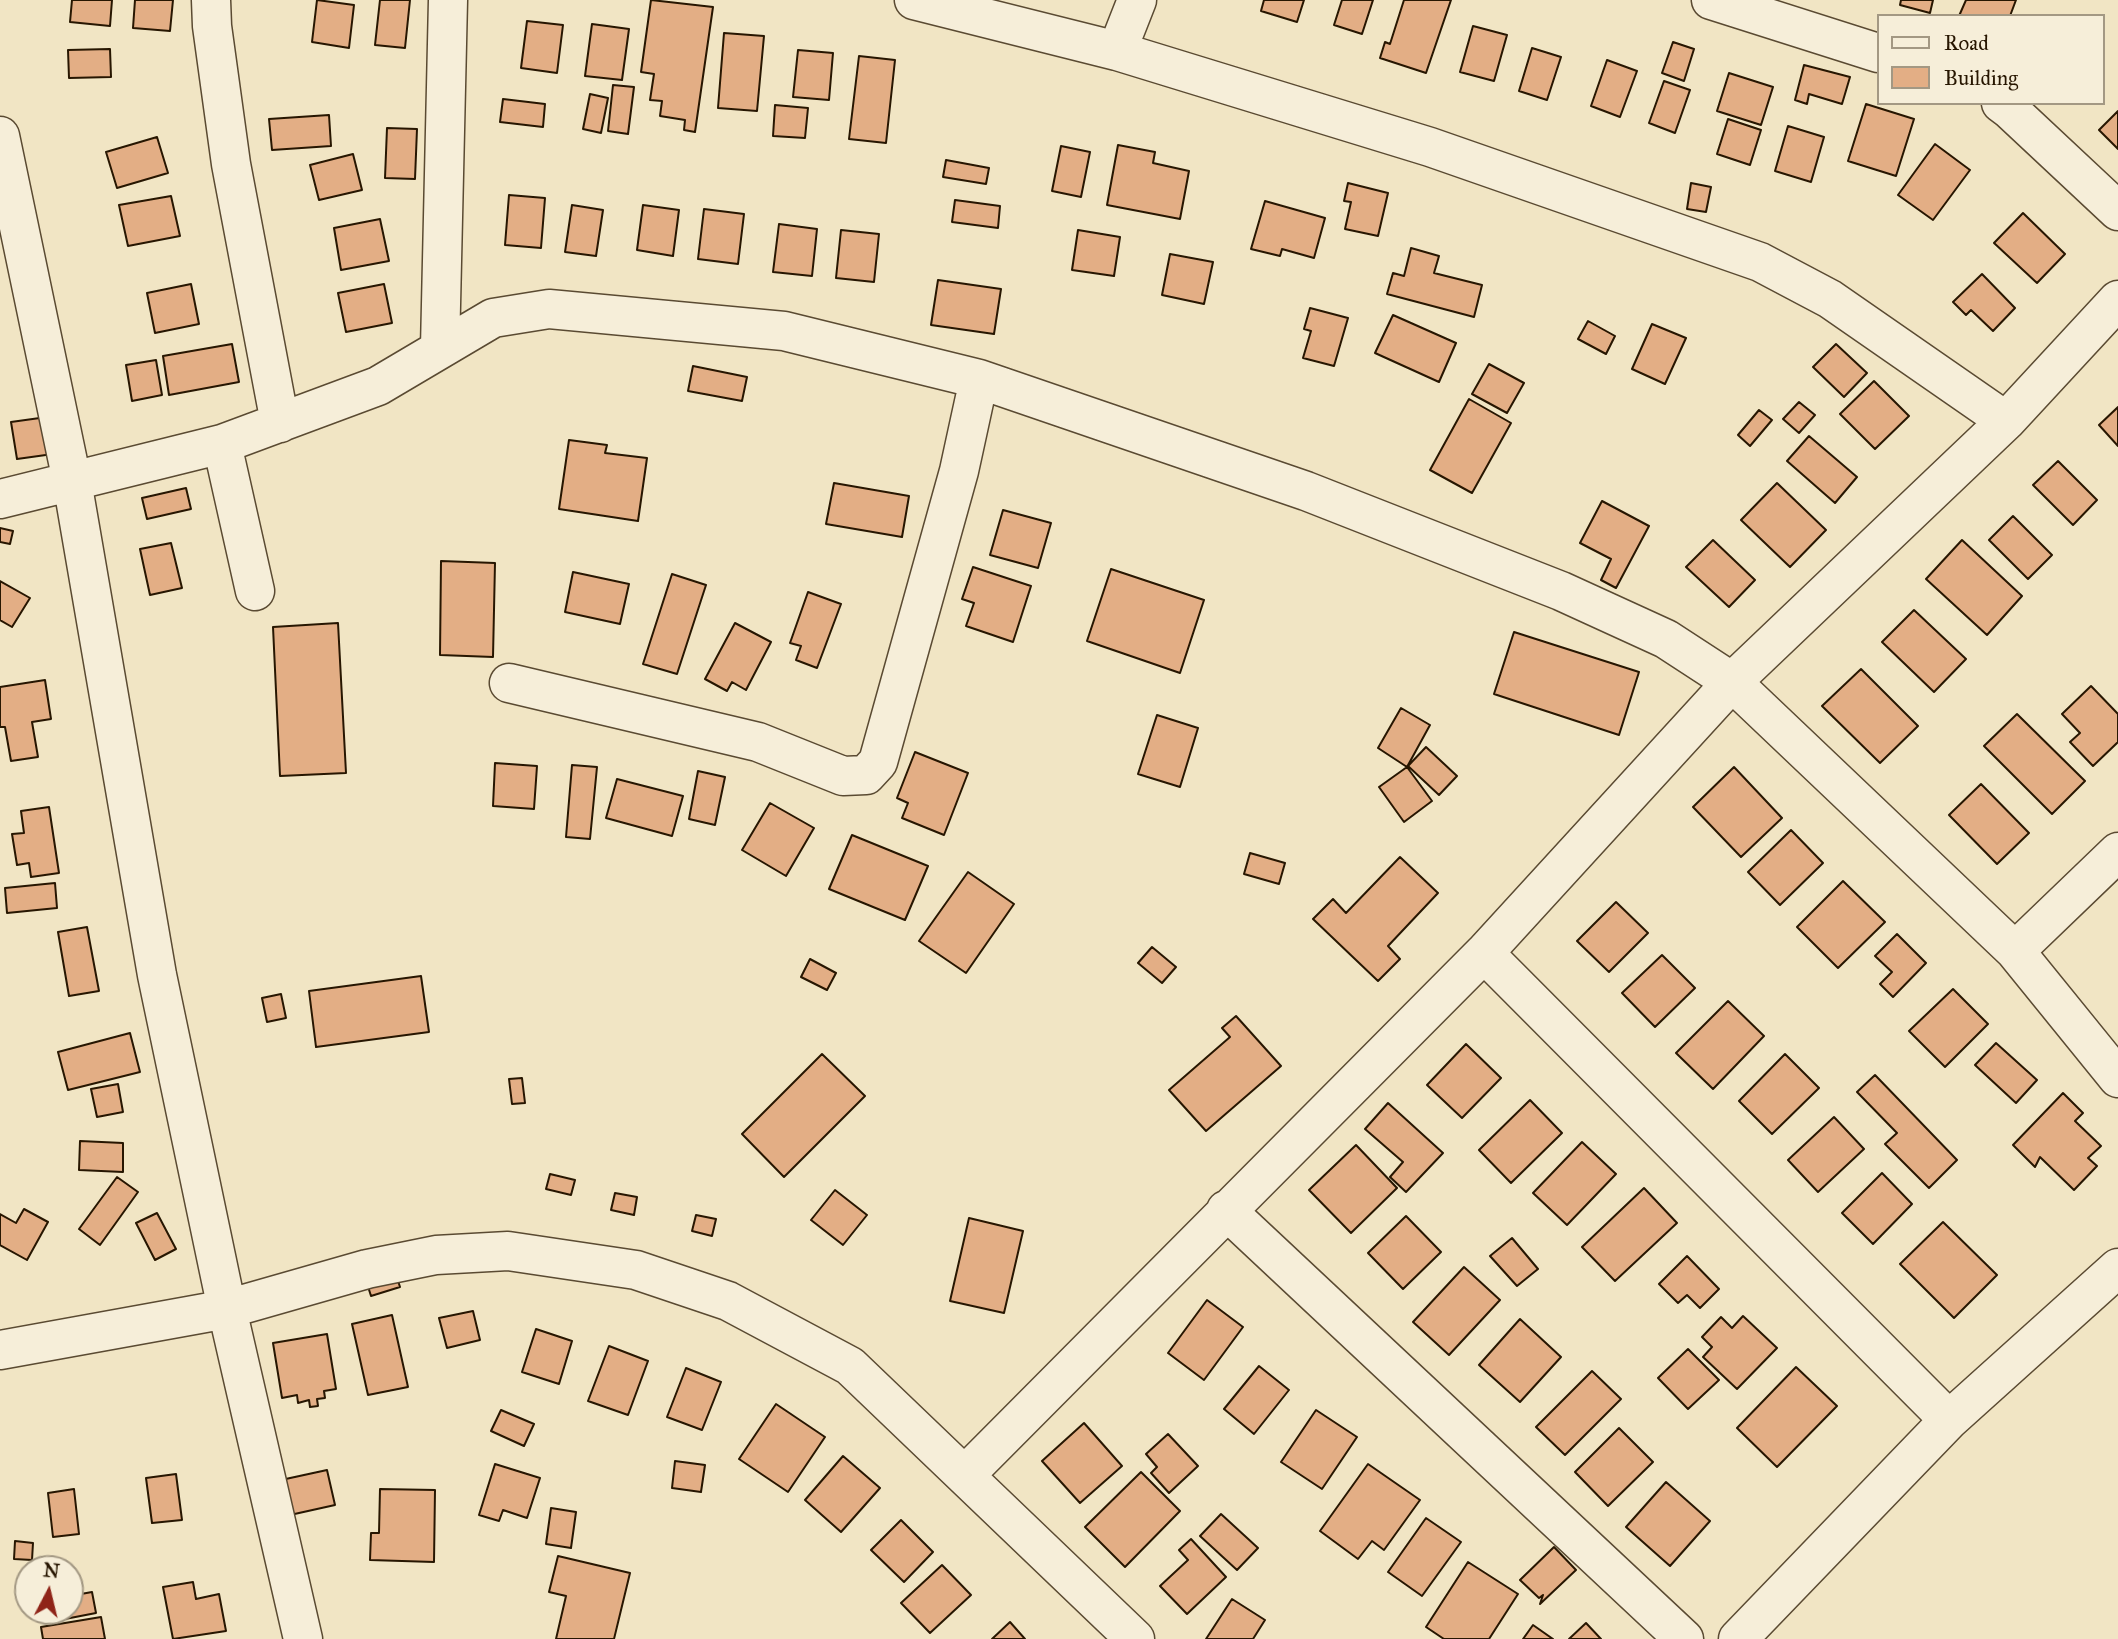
<!DOCTYPE html>
<style>
body{margin:0}
#map{position:relative;width:2118px;height:1639px;overflow:hidden;background:#f1e5c4;font-family:"IM FELL Great Primer",serif}
canvas{display:block}
.legend{position:absolute;left:1877px;top:14px;width:228px;height:91px;box-sizing:border-box;background:#f6eed9;border:2px solid #a39883;margin:0;padding:9px 12px;list-style:none;font-size:21px;color:#271601}
.legend li{display:flex;align-items:center;gap:14px;height:35px}
.legend b{width:35px;border:2px solid #a39883}
.north{position:absolute;left:14px;top:1555px;width:70px;height:70px;box-sizing:border-box;background:#f6eed9;border:2px solid #a39883;border-radius:50%;rotate:7deg;font-size:19px;font-weight:700;line-height:28px;text-align:center;color:#271601}
.north::after{content:'';display:block;margin:auto;width:24px;height:32px;background:#8f2418;clip-path:polygon(50% 0,100% 100%,50% 72%,0 100%)}
</style>
<div id="map">
<canvas width="2118" height="1639"></canvas>
<ul class="legend">
<li><b style="height:9px;background:#f6eed9"></b>Road</li>
<li><b style="height:19px;background:#e3ae85"></b>Building</li>
</ul>
<div class="north">N</div>
</div>
<script>
const ctx = document.querySelector('canvas').getContext('2d');
ctx.lineJoin = 'round';
function fillPath(path, color) {
  ctx.fillStyle = color;
  ctx.fill(path, 'evenodd');
}
function trace(path, color, width, dash) {
  ctx.strokeStyle = color;
  ctx.lineWidth = width;
  ctx.lineCap = dash ? 'butt' : 'round';
  ctx.setLineDash(dash || []);
  ctx.stroke(path);
}
const building = new Path2D(`
 M 72,0 L 112,0 L 110,26 L 70,22 Z
 M 135,0 L 173,0 L 170,31 L 133,28 Z
 M 317,0 L 354,5 L 349,48 L 312,42 Z
 M 380,0 L 410,0 L 405,48 L 375,45 Z
 M 651,0 L 713,7 L 695,132 L 684,130 L 685,120 L 660,116 L 662,101 L 650,100 L 654,74 L 641,72 Z
 M 1264,0 L 1304,0 L 1297,22 L 1261,11 Z
 M 1342,0 L 1373,0 L 1362,34 L 1334,25 Z
 M 1404,0 L 1451,0 L 1426,73 L 1380,58 L 1385,42 L 1390,44 Z
 M 1901,0 L 1933,0 L 1930,13 L 1900,5 Z
 M 1966,0 L 2016,0 L 2010,16 L 1959,16 Z
 M 527,21 L 563,25 L 557,73 L 521,68 Z
 M 592,24 L 629,29 L 622,80 L 585,76 Z
 M 1473,26 L 1507,35 L 1494,81 L 1460,72 Z
 M 724,33 L 764,36 L 757,111 L 718,108 Z
 M 1673,42 L 1694,49 L 1684,81 L 1662,73 Z
 M 1532,48 L 1561,57 L 1547,100 L 1519,91 Z
 M 110,49 L 111,77 L 69,78 L 68,50 Z
 M 798,50 L 833,53 L 829,100 L 793,97 Z
 M 859,56 L 895,60 L 886,143 L 849,139 Z
 M 1607,60 L 1637,71 L 1620,117 L 1591,106 Z
 M 1804,65 L 1850,77 L 1842,104 L 1809,94 L 1807,104 L 1795,100 Z
 M 1729,73 L 1773,87 L 1761,125 L 1717,111 Z
 M 1664,81 L 1690,90 L 1675,133 L 1649,123 Z
 M 613,85 L 634,87 L 628,134 L 608,131 Z
 M 590,94 L 608,98 L 601,133 L 583,129 Z
 M 503,99 L 545,104 L 543,127 L 500,122 Z
 M 1866,104 L 1914,119 L 1896,176 L 1848,161 Z
 M 775,105 L 808,108 L 805,138 L 773,136 Z
 M 2118,111 L 2118,149 L 2099,130 Z
 M 329,115 L 331,146 L 272,150 L 269,119 Z
 M 1728,119 L 1761,130 L 1750,165 L 1717,154 Z
 M 1788,126 L 1824,137 L 1811,182 L 1775,171 Z
 M 387,128 L 417,129 L 415,179 L 385,178 Z
 M 157,137 L 168,173 L 117,188 L 106,152 Z
 M 1935,144 L 1970,170 L 1933,220 L 1898,195 Z
 M 1118,145 L 1155,152 L 1153,163 L 1189,171 L 1180,219 L 1107,205 Z
 M 1061,146 L 1090,152 L 1081,197 L 1052,191 Z
 M 353,154 L 362,190 L 319,200 L 310,165 Z
 M 946,160 L 989,168 L 986,184 L 943,177 Z
 M 1348,183 L 1388,193 L 1378,236 L 1345,229 L 1351,202 L 1344,201 Z
 M 1691,183 L 1711,187 L 1706,212 L 1687,209 Z
 M 509,195 L 545,198 L 541,248 L 505,245 Z
 M 171,196 L 180,236 L 128,246 L 119,205 Z
 M 955,200 L 1000,206 L 998,228 L 952,222 Z
 M 1265,201 L 1325,218 L 1314,258 L 1282,249 L 1280,256 L 1251,249 Z
 M 572,205 L 603,210 L 596,256 L 565,252 Z
 M 643,205 L 679,210 L 673,256 L 637,250 Z
 M 704,209 L 744,214 L 738,264 L 698,259 Z
 M 2023,213 L 2065,254 L 2037,283 L 1994,243 Z
 M 380,219 L 389,261 L 341,270 L 334,228 Z
 M 779,224 L 817,229 L 812,276 L 773,272 Z
 M 841,230 L 879,234 L 874,282 L 836,278 Z
 M 1078,230 L 1120,237 L 1114,276 L 1072,270 Z
 M 1411,248 L 1439,256 L 1434,273 L 1482,285 L 1474,317 L 1387,294 L 1393,273 L 1404,276 Z
 M 1170,254 L 1213,262 L 1204,304 L 1162,295 Z
 M 1982,274 L 2015,308 L 1993,331 L 1971,310 L 1966,315 L 1953,302 Z
 M 938,280 L 1001,289 L 994,334 L 931,325 Z
 M 191,284 L 199,324 L 155,333 L 147,293 Z
 M 384,284 L 392,323 L 346,332 L 338,293 Z
 M 1310,308 L 1348,318 L 1334,366 L 1303,358 L 1311,331 L 1304,329 Z
 M 1393,315 L 1456,343 L 1439,382 L 1375,353 Z
 M 1588,321 L 1615,336 L 1606,354 L 1578,339 Z
 M 1652,324 L 1686,338 L 1665,384 L 1632,369 Z
 M 232,344 L 239,382 L 169,395 L 163,356 Z
 M 1836,344 L 1867,373 L 1844,397 L 1813,367 Z
 M 156,360 L 162,395 L 132,401 L 126,365 Z
 M 1489,364 L 1524,383 L 1507,413 L 1472,394 Z
 M 693,366 L 747,377 L 742,401 L 688,391 Z
 M 1874,381 L 1909,416 L 1875,449 L 1840,414 Z
 M 1469,399 L 1511,423 L 1472,493 L 1430,470 Z
 M 1799,402 L 1815,415 L 1799,433 L 1783,419 Z
 M 2118,407 L 2118,446 L 2099,425 Z
 M 1759,410 L 1772,420 L 1750,446 L 1738,435 Z
 M 47,417 L 53,454 L 17,459 L 11,422 Z
 M 1809,436 L 1857,477 L 1835,503 L 1787,461 Z
 M 569,440 L 607,445 L 605,453 L 647,458 L 638,521 L 559,509 Z
 M 2058,461 L 2097,500 L 2073,525 L 2033,485 Z
 M 834,483 L 909,496 L 902,537 L 826,524 Z
 M 1777,483 L 1826,530 L 1790,567 L 1741,520 Z
 M 186,488 L 191,509 L 147,519 L 142,498 Z
 M 1602,501 L 1649,526 L 1616,588 L 1601,580 L 1611,559 L 1580,543 Z
 M 1003,510 L 1051,523 L 1038,568 L 990,555 Z
 M 2013,516 L 2052,555 L 2028,579 L 1989,540 Z
 M 0,528 L 13,531 L 10,544 L 0,542 Z
 M 1713,540 L 1755,580 L 1729,607 L 1686,567 Z
 M 1962,540 L 2022,596 L 1987,635 L 1926,579 Z
 M 171,543 L 182,588 L 150,595 L 140,549 Z
 M 441,561 L 495,563 L 493,657 L 440,655 Z
 M 973,567 L 1031,586 L 1013,642 L 966,626 L 974,603 L 962,599 Z
 M 1111,569 L 1204,600 L 1180,673 L 1087,641 Z
 M 573,572 L 629,584 L 620,624 L 565,612 Z
 M 672,574 L 706,585 L 677,674 L 643,664 Z
 M 0,581 L 30,598 L 12,627 L 0,620 Z
 M 808,592 L 841,604 L 817,668 L 796,660 L 801,646 L 790,643 Z
 M 1914,610 L 1966,659 L 1934,692 L 1882,642 Z
 M 338,623 L 346,773 L 280,776 L 273,627 Z
 M 735,623 L 771,642 L 746,690 L 732,682 L 727,691 L 705,679 Z
 M 1514,632 L 1639,672 L 1619,735 L 1494,694 Z
 M 1861,669 L 1918,726 L 1880,763 L 1822,706 Z
 M 45,680 L 51,719 L 32,722 L 38,757 L 11,761 L 5,727 L 0,727 L 0,687 Z
 M 2091,686 L 2118,714 L 2118,742 L 2093,766 L 2070,742 L 2080,733 L 2062,714 Z
 M 1401,708 L 1430,725 L 1407,767 L 1378,748 Z
 M 2017,714 L 2085,781 L 2052,814 L 1984,746 Z
 M 1157,715 L 1198,728 L 1180,787 L 1138,774 Z
 M 1426,747 L 1457,776 L 1439,795 L 1408,766 Z
 M 915,752 L 968,773 L 944,835 L 902,818 L 908,803 L 897,798 Z
 M 495,763 L 537,766 L 534,809 L 493,806 Z
 M 572,765 L 597,767 L 590,839 L 566,837 Z
 M 1407,767 L 1432,801 L 1404,822 L 1379,787 Z
 M 1734,767 L 1782,818 L 1741,857 L 1693,807 Z
 M 698,771 L 725,777 L 715,825 L 689,819 Z
 M 617,779 L 683,796 L 672,836 L 606,818 Z
 M 1981,784 L 2029,833 L 1997,864 L 1949,815 Z
 M 770,803 L 814,828 L 786,876 L 742,850 Z
 M 49,807 L 59,873 L 31,877 L 29,863 L 17,865 L 12,834 L 24,833 L 21,811 Z
 M 1791,830 L 1823,863 L 1780,905 L 1748,872 Z
 M 852,835 L 928,866 L 905,920 L 829,889 Z
 M 1250,853 L 1285,863 L 1279,884 L 1244,874 Z
 M 1400,857 L 1438,893 L 1388,946 L 1400,959 L 1378,981 L 1313,919 L 1333,899 L 1346,913 Z
 M 968,872 L 1014,904 L 966,973 L 919,941 Z
 M 1843,881 L 1885,922 L 1838,968 L 1797,927 Z
 M 55,883 L 57,908 L 7,913 L 5,888 Z
 M 1616,902 L 1648,933 L 1609,972 L 1577,941 Z
 M 87,927 L 99,991 L 69,996 L 58,932 Z
 M 1897,934 L 1926,963 L 1893,997 L 1880,984 L 1892,972 L 1875,956 Z
 M 1152,947 L 1176,967 L 1162,983 L 1138,963 Z
 M 1662,955 L 1695,988 L 1655,1027 L 1622,993 Z
 M 810,959 L 836,973 L 827,990 L 801,977 Z
 M 421,976 L 429,1032 L 316,1047 L 309,991 Z
 M 1953,989 L 1988,1024 L 1945,1067 L 1909,1031 Z
 M 281,994 L 286,1018 L 267,1022 L 262,998 Z
 M 1728,1001 L 1764,1036 L 1713,1089 L 1676,1053 Z
 M 1236,1016 L 1281,1066 L 1206,1131 L 1169,1090 L 1230,1037 L 1222,1028 Z
 M 130,1033 L 140,1072 L 68,1090 L 58,1052 Z
 M 1996,1043 L 2037,1080 L 2016,1103 L 1975,1065 Z
 M 1466,1044 L 1501,1078 L 1462,1118 L 1427,1085 Z
 M 822,1054 L 865,1096 L 784,1177 L 742,1134 Z
 M 1785,1054 L 1819,1088 L 1772,1134 L 1739,1101 Z
 M 1875,1075 L 1957,1160 L 1929,1188 L 1885,1144 L 1897,1133 L 1857,1092 Z
 M 522,1078 L 525,1103 L 512,1104 L 509,1079 Z
 M 118,1084 L 123,1112 L 97,1117 L 91,1089 Z
 M 2063,1093 L 2083,1113 L 2075,1121 L 2101,1146 L 2088,1158 L 2097,1166 L 2074,1190 L 2040,1157 L 2035,1167 L 2013,1145 Z
 M 1530,1100 L 1562,1133 L 1511,1183 L 1479,1150 Z
 M 1388,1103 L 1443,1153 L 1406,1192 L 1390,1177 L 1403,1162 L 1365,1129 Z
 M 1834,1117 L 1864,1149 L 1818,1192 L 1788,1160 Z
 M 80,1141 L 123,1143 L 123,1172 L 79,1170 Z
 M 1582,1142 L 1616,1174 L 1567,1225 L 1533,1193 Z
 M 1356,1145 L 1397,1188 L 1351,1233 L 1309,1190 Z
 M 1882,1173 L 1912,1204 L 1873,1244 L 1842,1213 Z
 M 550,1174 L 575,1180 L 571,1195 L 546,1189 Z
 M 117,1177 L 138,1192 L 100,1245 L 79,1229 Z
 M 1644,1188 L 1677,1223 L 1615,1281 L 1582,1247 Z
 M 835,1190 L 867,1215 L 843,1245 L 811,1220 Z
 M 615,1193 L 637,1197 L 634,1215 L 611,1210 Z
 M 24,1209 L 48,1222 L 27,1260 L 0,1245 L 0,1214 L 16,1223 Z
 M 157,1213 L 176,1249 L 155,1260 L 136,1223 Z
 M 696,1215 L 716,1219 L 712,1236 L 692,1231 Z
 M 1406,1216 L 1441,1252 L 1403,1289 L 1368,1253 Z
 M 969,1218 L 1023,1231 L 1004,1313 L 950,1301 Z
 M 1943,1222 L 1997,1275 L 1954,1318 L 1900,1264 Z
 M 1512,1238 L 1538,1269 L 1517,1286 L 1490,1256 Z
 M 1687,1256 L 1719,1289 L 1700,1308 L 1687,1295 L 1678,1303 L 1659,1284 Z
 M 1464,1267 L 1500,1300 L 1449,1355 L 1413,1322 Z
 M 394,1268 L 400,1287 L 371,1296 L 365,1277 Z
 M 1207,1300 L 1243,1327 L 1204,1380 L 1168,1353 Z
 M 473,1311 L 480,1340 L 447,1348 L 439,1318 Z
 M 392,1315 L 408,1387 L 368,1395 L 352,1324 Z
 M 1743,1316 L 1777,1348 L 1737,1389 L 1703,1357 L 1712,1347 L 1702,1337 L 1721,1317 L 1732,1328 Z
 M 1520,1319 L 1561,1357 L 1520,1402 L 1479,1365 Z
 M 536,1329 L 572,1341 L 559,1384 L 522,1372 Z
 M 327,1334 L 336,1389 L 324,1391 L 325,1398 L 317,1399 L 318,1406 L 310,1407 L 309,1400 L 298,1403 L 297,1395 L 282,1398 L 273,1343 Z
 M 609,1346 L 648,1361 L 628,1415 L 588,1401 Z
 M 1688,1349 L 1719,1380 L 1688,1409 L 1658,1378 Z
 M 1259,1366 L 1289,1390 L 1254,1434 L 1224,1409 Z
 M 1796,1367 L 1837,1406 L 1777,1467 L 1737,1428 Z
 M 686,1368 L 721,1382 L 702,1430 L 667,1417 Z
 M 1592,1371 L 1621,1399 L 1565,1455 L 1536,1427 Z
 M 776,1404 L 825,1437 L 788,1492 L 739,1459 Z
 M 501,1410 L 534,1424 L 524,1446 L 491,1431 Z
 M 1316,1410 L 1357,1437 L 1322,1489 L 1281,1462 Z
 M 1084,1423 L 1122,1466 L 1080,1503 L 1042,1461 Z
 M 1619,1428 L 1653,1462 L 1608,1506 L 1575,1472 Z
 M 1168,1434 L 1198,1466 L 1169,1493 L 1151,1473 L 1157,1467 L 1146,1454 Z
 M 843,1456 L 880,1488 L 841,1532 L 805,1500 Z
 M 675,1461 L 705,1465 L 701,1492 L 672,1488 Z
 M 495,1464 L 540,1478 L 527,1518 L 503,1510 L 499,1521 L 479,1515 Z
 M 1368,1464 L 1420,1500 L 1384,1550 L 1372,1541 L 1358,1559 L 1320,1531 Z
 M 327,1470 L 335,1505 L 290,1515 L 281,1480 Z
 M 1141,1472 L 1180,1511 L 1125,1567 L 1085,1527 Z
 M 176,1474 L 182,1520 L 152,1523 L 146,1478 Z
 M 1666,1482 L 1710,1521 L 1670,1566 L 1626,1527 Z
 M 74,1489 L 79,1534 L 53,1537 L 48,1493 Z
 M 380,1489 L 435,1490 L 434,1562 L 370,1560 L 371,1533 L 379,1533 Z
 M 551,1508 L 576,1512 L 571,1548 L 546,1544 Z
 M 1221,1514 L 1258,1548 L 1237,1570 L 1200,1536 Z
 M 1426,1518 L 1461,1542 L 1422,1596 L 1388,1572 Z
 M 901,1520 L 933,1552 L 904,1582 L 871,1550 Z
 M 1191,1539 L 1226,1577 L 1187,1614 L 1160,1586 L 1188,1560 L 1179,1550 Z
 M 15,1541 L 33,1543 L 32,1560 L 14,1559 Z
 M 1554,1547 L 1576,1570 L 1540,1604 L 1543,1595 L 1539,1598 L 1520,1580 Z
 M 558,1556 L 630,1573 L 614,1639 L 556,1639 L 566,1596 L 549,1592 Z
 M 1468,1562 L 1518,1594 L 1489,1639 L 1444,1639 L 1426,1627 Z
 M 942,1565 L 971,1595 L 930,1633 L 901,1603 Z
 M 193,1582 L 196,1599 L 219,1594 L 226,1631 L 173,1639 L 163,1587 Z
 M 92,1592 L 96,1613 L 65,1619 L 63,1611 L 70,1611 L 70,1596 Z
 M 1232,1599 L 1265,1620 L 1253,1639 L 1206,1639 Z
 M 101,1617 L 105,1639 L 43,1639 L 41,1627 Z
 M 1010,1622 L 1025,1639 L 992,1639 Z
 M 1586,1623 L 1601,1639 L 1569,1639 Z
 M 1533,1625 L 1553,1639 L 1523,1639 Z`);
const minor = new Path2D(`
 M 211,0 L 212,26 L 231,164 L 280,423
 M 914,0 L 1117,51 L 1430,147 L 1760,262 L 1830,299 L 2006,421 L 2118,300
 M 1711,0 L 1878,53
 M 1117,51 L 1137,0
 M 2001,103 L 2009,109 L 2118,211
 M 0,136 L 72,481 L 157,975 L 227,1309 L 303,1639
 M 440,348 L 448,0
 M 222,444 L 255,591
 M 0,499 L 222,444 L 378,386 L 493,318 L 549,309 L 784,331 L 979,379 L 1306,491 L 1561,591 L 1666,639 L 1732,682 L 2006,421
 M 509,683 L 758,742 L 843,776 L 866,775 L 878,762 L 959,471 L 979,379
 M 2015,951 L 2118,852
 M 1484,953 L 1949,1420
 M 1226,1210 L 1684,1639
 M 0,1350 L 227,1309 L 367,1269 L 436,1255 L 508,1251 L 636,1270 L 728,1301 L 850,1366 L 1135,1639
 M 965,1475 L 1484,953 L 1732,682 L 2015,951 L 2118,1078
 M 1738,1639 L 1949,1420 L 2118,1268`);
fillPath(building, '#e3ae85');
trace(building, '#271601', 2);
trace(minor, '#5a4a32', 41);
trace(minor, '#f6eed9', 38);
</script>
